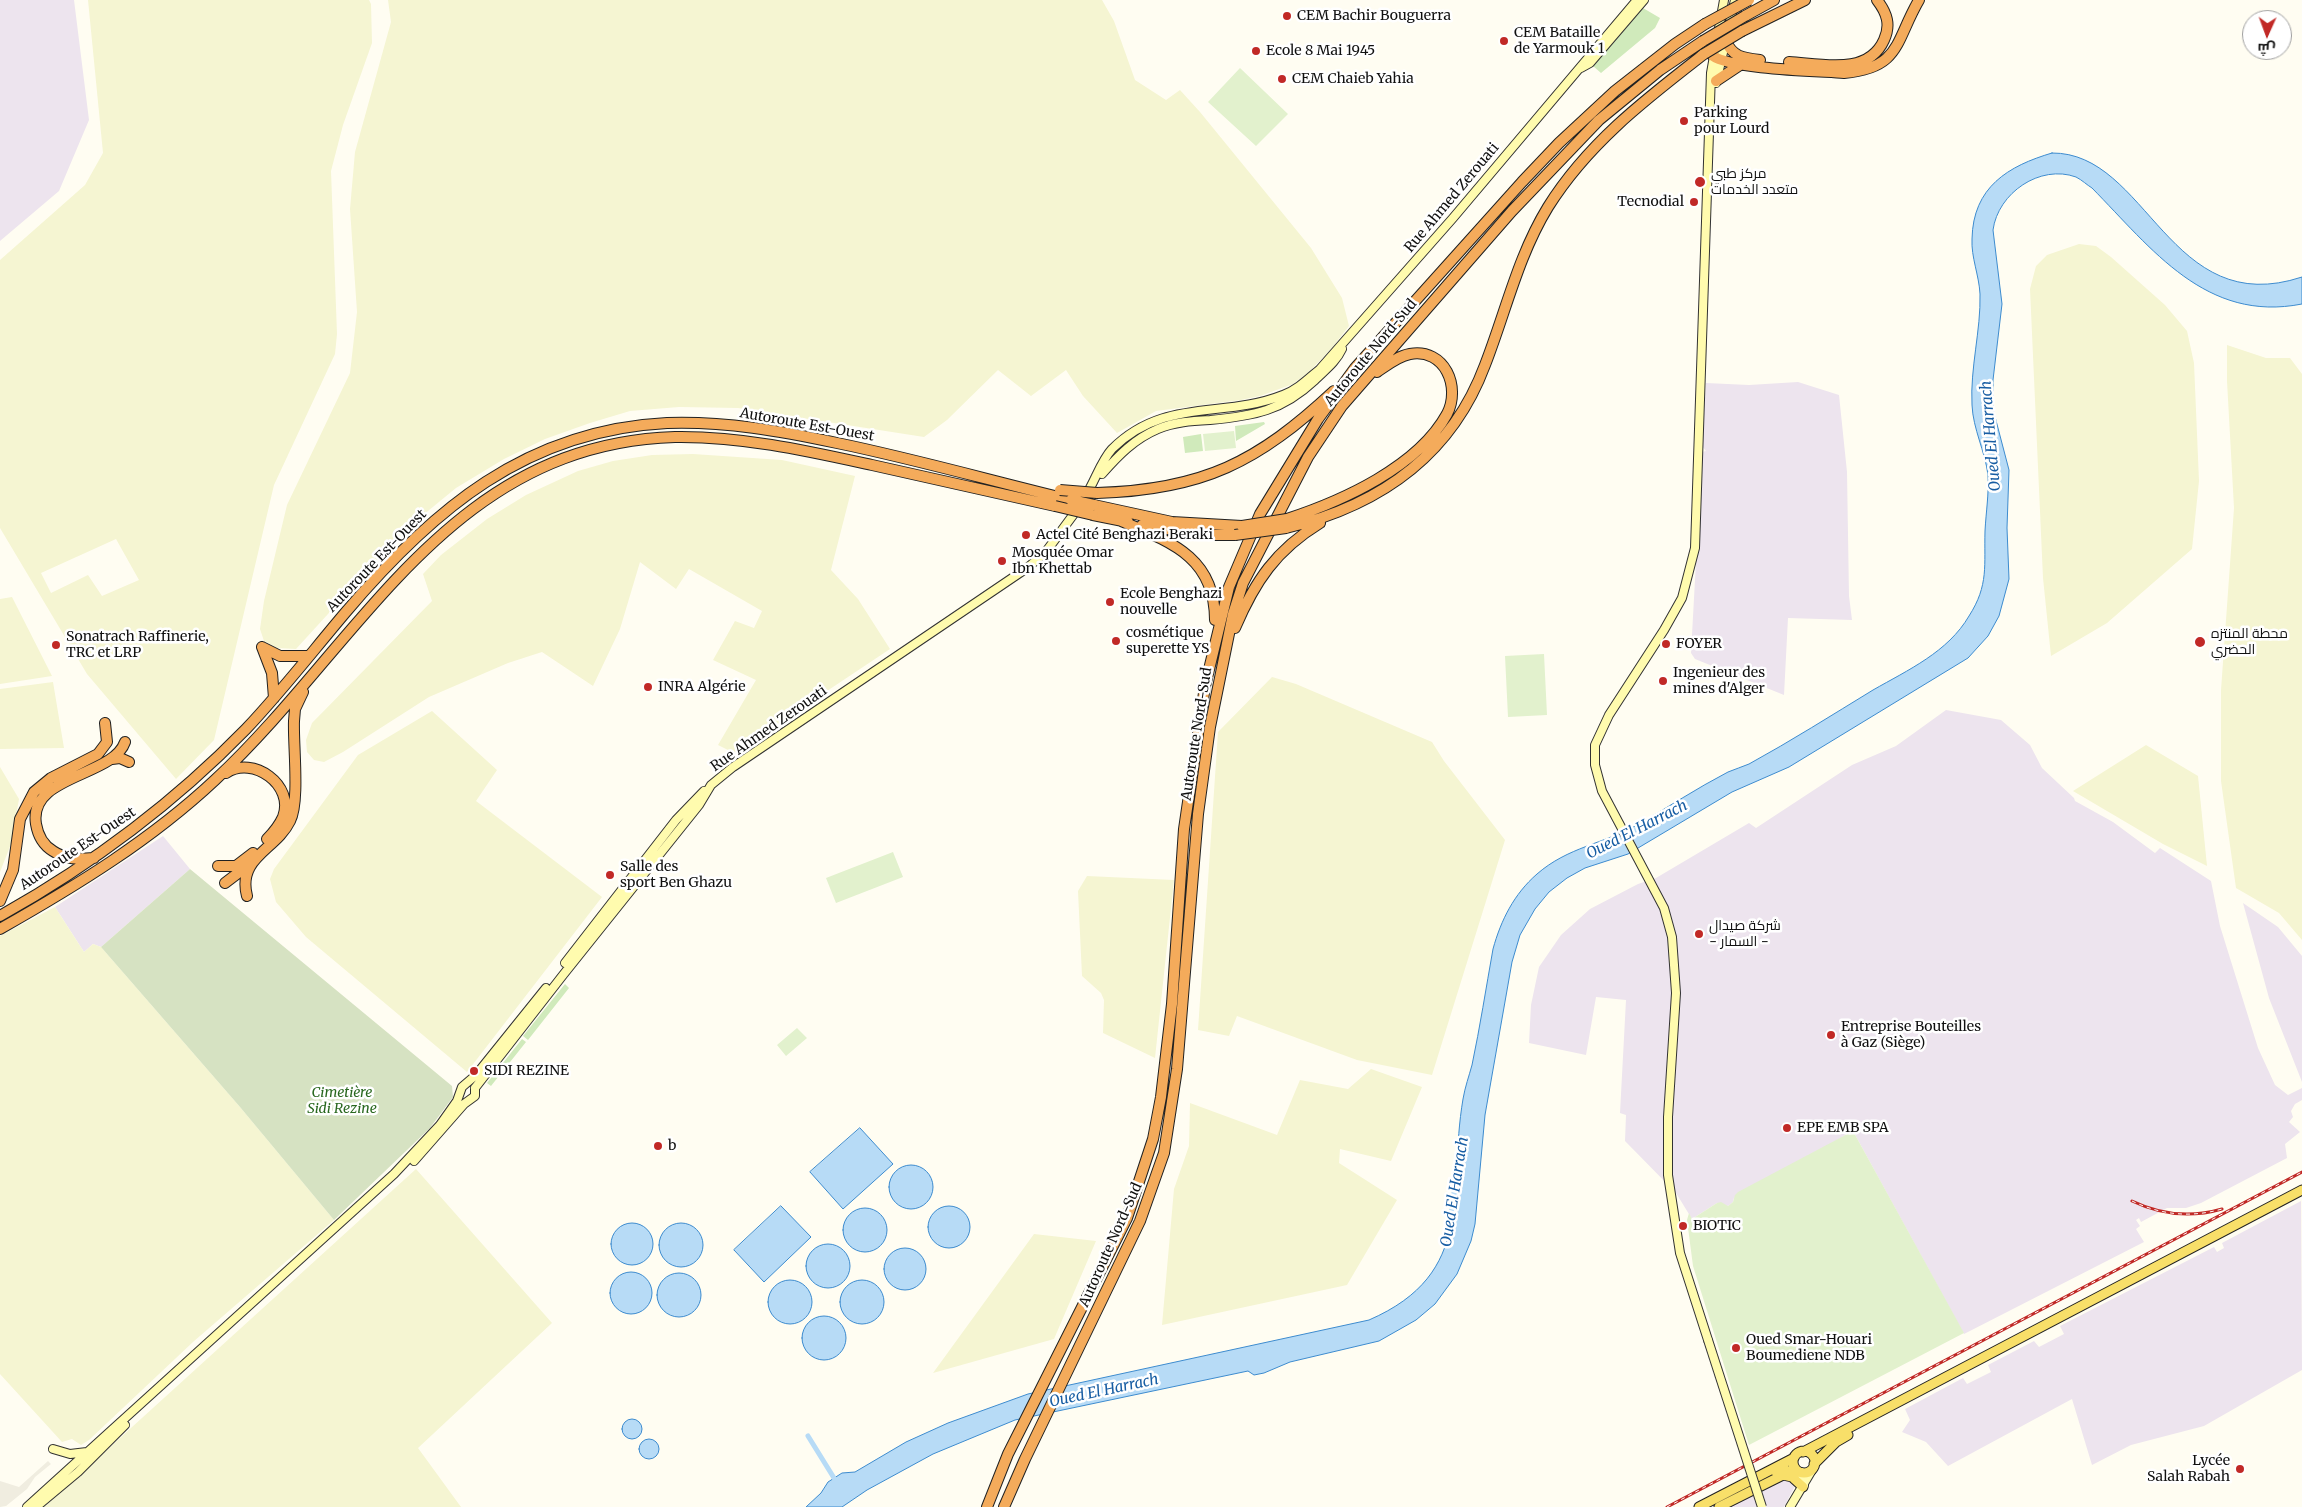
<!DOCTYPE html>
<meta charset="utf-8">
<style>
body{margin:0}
#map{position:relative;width:2302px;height:1507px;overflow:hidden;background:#fffdf2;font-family:Merriweather,Cairo,serif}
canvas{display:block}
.north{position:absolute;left:2242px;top:10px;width:50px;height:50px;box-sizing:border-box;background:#fff;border:1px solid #9f9f9f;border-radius:50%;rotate:182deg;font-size:14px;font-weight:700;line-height:20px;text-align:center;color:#101010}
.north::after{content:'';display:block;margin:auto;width:18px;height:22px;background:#c12926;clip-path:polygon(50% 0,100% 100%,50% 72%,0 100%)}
</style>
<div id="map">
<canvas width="2302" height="1507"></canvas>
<div class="north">ش</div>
</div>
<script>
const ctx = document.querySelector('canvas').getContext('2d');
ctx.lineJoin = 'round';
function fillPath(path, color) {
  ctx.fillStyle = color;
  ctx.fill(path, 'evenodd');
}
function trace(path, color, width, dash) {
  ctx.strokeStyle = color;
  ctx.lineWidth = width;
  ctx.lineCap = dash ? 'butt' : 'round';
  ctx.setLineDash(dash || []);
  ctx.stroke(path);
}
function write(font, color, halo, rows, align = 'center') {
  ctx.font = font + ' Merriweather,Cairo,serif';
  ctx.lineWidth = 5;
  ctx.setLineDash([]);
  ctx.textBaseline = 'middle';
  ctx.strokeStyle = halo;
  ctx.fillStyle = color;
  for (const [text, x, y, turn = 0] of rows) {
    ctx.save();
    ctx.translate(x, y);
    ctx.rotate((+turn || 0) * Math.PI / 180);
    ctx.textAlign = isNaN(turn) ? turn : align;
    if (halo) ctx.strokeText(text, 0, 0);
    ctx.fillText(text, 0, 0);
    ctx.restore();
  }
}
const industrial = new Path2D(`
 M 0,0 L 74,0 L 89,120 L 59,191 L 0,241 Z
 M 1798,382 L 1839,395 L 1847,472 L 1849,596 L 1852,620 L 1788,618 L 1784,695 L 1695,659 L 1691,653 L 1702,452 L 1706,451 L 1702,446 L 1706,383 L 1749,385 Z
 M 1946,710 L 2001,720 L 2030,745 L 2042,768 L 2074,798 L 2075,801 L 2113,822 L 2155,853 L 2160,848 L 2211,881 L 2220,926 L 2258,1048 L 2275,1085 L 2288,1095 L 2302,1088 L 2302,1100 L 2295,1104 L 2291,1111 L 2293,1117 L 2289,1122 L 2300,1132 L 2285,1144 L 2287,1158 L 2201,1203 L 2186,1208 L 2167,1208 L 2141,1222 L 2139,1218 L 2136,1220 L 2140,1226 L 2136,1229 L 2144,1242 L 1964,1334 L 1853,1131 L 1734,1198 L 1733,1202 L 1728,1206 L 1717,1203 L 1692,1219 L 1676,1193 L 1625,1141 L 1626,1115 L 1620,1113 L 1626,1000 L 1596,997 L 1586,1055 L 1529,1043 L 1531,1005 L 1539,967 L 1561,935 L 1590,909 L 1638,884 L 1656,878 L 1749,823 L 1756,828 L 1852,765 L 1896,746 Z
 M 163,836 L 190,869 L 101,947 L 93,944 L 84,952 L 55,907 Z
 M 2243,903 L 2278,927 L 2302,956 L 2302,1082 L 2269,998 Z
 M 2301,1201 L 2302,1370 L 2204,1426 L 2131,1445 L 2092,1465 L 2072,1399 L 1948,1466 L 1926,1442 L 1902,1432 L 1910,1420 L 1905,1409 L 1963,1378 L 1967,1384 L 1991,1372 L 1988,1365 L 2034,1341 L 2039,1347 L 2064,1334 L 2060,1326 L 2214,1247 L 2217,1252 L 2224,1248 L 2222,1243 Z
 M 1786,1478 L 1796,1484 L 1784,1507 L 1726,1507 Z`);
const farmland = new Path2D(`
 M 88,0 L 369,0 L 371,4 L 372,43 L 343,125 L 331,171 L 337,334 L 335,354 L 274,485 L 214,740 L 176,779 L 87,674 L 0,528 L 0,260 L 85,185 L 103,153 ZM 116,539 L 139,580 L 102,596 L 88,575 L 51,593 L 41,573 Z
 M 388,0 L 1102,0 L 1114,21 L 1135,80 L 1166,100 L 1180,90 L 1200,112 L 1311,248 L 1342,298 L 1349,326 L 1332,348 L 1309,372 L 1293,384 L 1260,396 L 1241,400 L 1156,411 L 1117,433 L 1083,396 L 1066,370 L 1031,396 L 998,370 L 947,420 L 924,437 L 738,408 L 679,407 L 630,411 L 590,423 L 545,439 L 504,459 L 456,488 L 417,520 L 381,556 L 296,649 L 277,648 L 264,641 L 260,629 L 264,601 L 287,505 L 350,373 L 357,312 L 350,209 L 355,152 L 391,22 Z
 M 2079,244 L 2096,246 L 2111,257 L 2165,305 L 2187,331 L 2194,363 L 2199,481 L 2192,549 L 2107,623 L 2051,656 L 2043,578 L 2030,289 L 2036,266 L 2047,255 Z
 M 2227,345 L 2266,358 L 2290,358 L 2302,374 L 2302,940 L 2279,913 L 2236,888 L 2221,781 L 2221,690 L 2234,508 L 2227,381 Z
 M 693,454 L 782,460 L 855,476 L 831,570 L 858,599 L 890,649 L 734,753 L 718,745 L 756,680 L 713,660 L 735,621 L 754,628 L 762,611 L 689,569 L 676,589 L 640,562 L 620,629 L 593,686 L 542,652 L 508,663 L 429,697 L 343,752 L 324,762 L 314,760 L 307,752 L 306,740 L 312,723 L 432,601 L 423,574 L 441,555 L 487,519 L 526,495 L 578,471 L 613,461 L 652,455 Z
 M 12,597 L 52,676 L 0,684 L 0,599 Z
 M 1272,677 L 1296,684 L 1432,742 L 1444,761 L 1505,840 L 1432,1075 L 1357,1060 L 1237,1016 L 1229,1036 L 1198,1030 L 1218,732 Z
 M 53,682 L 64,748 L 0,749 L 0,689 Z
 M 432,711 L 497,770 L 476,801 L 602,897 L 467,1072 L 306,937 L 276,902 L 270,879 L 274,869 L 358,755 Z
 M 2146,745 L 2198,776 L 2207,866 L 2163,844 L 2073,791 Z
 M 0,767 L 19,799 L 11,844 L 0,872 Z
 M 1087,876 L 1174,880 L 1155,1058 L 1103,1033 L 1104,1000 L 1101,993 L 1082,976 L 1078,891 Z
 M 55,907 L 84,952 L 93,944 L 101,947 L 240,1107 L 334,1220 L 193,1342 L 89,1440 L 81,1445 L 72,1439 L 62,1442 L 0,1374 L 0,936 Z
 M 1371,1069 L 1422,1087 L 1391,1161 L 1340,1149 L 1339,1163 L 1397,1200 L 1347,1285 L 1162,1325 L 1174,1189 L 1189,1146 L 1190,1103 L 1277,1135 L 1300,1080 L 1348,1089 Z
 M 416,1169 L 552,1323 L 418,1448 L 461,1507 L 44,1507 Z
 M 1034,1234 L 1096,1241 L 1054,1339 L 933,1373 Z`);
const green = new Path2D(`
 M 1643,8 L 1660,18 L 1655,28 L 1601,73 L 1593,66 Z
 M 1264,422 L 1265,424 L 1236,441 L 1235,426 Z
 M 1201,434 L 1203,451 L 1185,453 L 1183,437 Z
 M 565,984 L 569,988 L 528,1040 L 523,1036 Z
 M 522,1039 L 526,1042 L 491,1086 L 487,1083 Z`);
const cemetery = new Path2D(`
 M 190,869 L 452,1086 L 453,1097 L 430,1128 L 334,1220 L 240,1107 L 101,947 Z`);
const pitch = new Path2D(`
 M 1240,68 L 1288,114 L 1256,146 L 1208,102 Z
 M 1234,431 L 1236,448 L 1205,451 L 1203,434 Z
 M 1544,654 L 1547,715 L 1508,717 L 1505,656 Z
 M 893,852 L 903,877 L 836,903 L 826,878 Z
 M 797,1028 L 807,1038 L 786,1056 L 777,1045 Z
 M 1853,1131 L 1964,1333 L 1749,1445 L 1693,1266 L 1687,1220 L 1689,1213 L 1692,1219 L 1717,1203 L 1721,1202 L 1728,1206 L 1733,1202 L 1735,1195 L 1738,1192 Z`);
const plaza = new Path2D(`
 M 48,1461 L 51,1464 L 35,1477 L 27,1489 L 6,1506 L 0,1507 L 0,1481 L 19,1487 Z`);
const water = new Path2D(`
 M 2052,153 C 2148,152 2169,321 2302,277 L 2302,304 C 2206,323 2152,249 2092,188 C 2087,185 2082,180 2076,177 C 2040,164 1998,193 1993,230 L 2002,304 L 1993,380 L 1993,409 L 2009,470 L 2007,528 L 2009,579 L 1999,616 L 1988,636 L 1968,658 L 1789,767 L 1732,792 L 1628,854 L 1585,868 L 1567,878 L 1549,892 L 1535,909 L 1520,935 L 1512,962 L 1485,1115 L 1475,1224 L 1471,1241 L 1457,1274 L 1435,1304 L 1416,1320 L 1379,1341 L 1290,1362 L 1264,1373 L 1254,1375 L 1248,1371 L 1015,1420 L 933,1454 L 867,1490 L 842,1507 L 806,1507 L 821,1493 L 828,1482 L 842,1473 L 855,1472 L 906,1442 L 948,1423 L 1028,1394 L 1369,1320 C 1477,1273 1447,1193 1463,1099 C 1465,1087 1469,1076 1472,1065 C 1480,1027 1486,988 1493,949 C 1501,920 1514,894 1537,874 C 1568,847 1603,844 1637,825 C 1667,808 1697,788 1728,772 C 1735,769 1742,767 1749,764 C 1791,741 1832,715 1873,690 C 1908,670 1948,652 1969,616 C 1989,585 1984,565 1985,531 C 1986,512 1989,494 1988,475 C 1985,451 1973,429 1972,405 C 1970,368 1981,330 1980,294 C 1979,275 1971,257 1972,239 C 1973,187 2008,166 2052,153 Z
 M 860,1128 L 893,1164 L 843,1209 L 810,1172 Z
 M889 1187a22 22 0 1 1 44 0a22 22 0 1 1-44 0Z
 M928 1227a21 21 0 1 1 42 0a21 21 0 1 1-42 0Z
 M 781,1206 L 811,1237 L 764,1282 L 734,1250 Z
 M843 1230a22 22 0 1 1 44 0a22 22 0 1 1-44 0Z
 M659 1245a22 22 0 1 1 44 0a22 22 0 1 1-44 0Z
 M611 1244a21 21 0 1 1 42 0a21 21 0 1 1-42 0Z
 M806 1266a22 22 0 1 1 44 0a22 22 0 1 1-44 0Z
 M884 1269a21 21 0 1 1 42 0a21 21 0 1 1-42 0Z
 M610 1293a21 21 0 1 1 42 0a21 21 0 1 1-42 0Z
 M657 1295a22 22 0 1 1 44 0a22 22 0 1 1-44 0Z
 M840 1302a22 22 0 1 1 44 0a22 22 0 1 1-44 0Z
 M768 1302a22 22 0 1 1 44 0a22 22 0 1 1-44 0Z
 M802 1338a22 22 0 1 1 44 0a22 22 0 1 1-44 0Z
 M622 1429a10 10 0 1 1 20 0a10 10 0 1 1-20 0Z
 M639 1449a10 10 0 1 1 20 0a10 10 0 1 1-20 0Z`);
const canal = new Path2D(`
 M 808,1436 L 834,1478`);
const river = new Path2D(`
 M 1451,1229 L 1457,1185`);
const secondary = new Path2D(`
 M 1581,68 L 1590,63 L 1644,0
 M 1716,83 L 1735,0
 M 1102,474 C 1118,456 1134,439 1158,429 C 1174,422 1192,421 1210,420 C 1254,416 1282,411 1315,380 C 1325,370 1336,362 1342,349
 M 1086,495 C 1095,481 1101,461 1112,449 C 1164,397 1223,419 1283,395 C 1297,390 1308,379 1320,369 L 1453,218 L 1637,0
 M 565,963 L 676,820 L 704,791
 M 475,1088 L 563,975 L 699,805 L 711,785 L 733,767 L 1027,568 L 1045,553 L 1079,507
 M 414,1161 L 464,1104 L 475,1096 L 475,1088
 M 1708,1340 L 1680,1253 L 1668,1175 L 1668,1117 L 1676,993 L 1672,937 L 1664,908 L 1602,791 L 1595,765 L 1595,745 L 1609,715 L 1664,630 L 1682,598 L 1695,548 L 1711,73 L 1724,0
 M 53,1449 L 70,1454 L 87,1452
 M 1801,1472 L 1804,1485
 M 27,1507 L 394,1174 L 440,1125 L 457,1101 L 462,1087 L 476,1075 L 546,988
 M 36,1507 L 78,1472 L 125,1425
 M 1790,1507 L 1812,1470`);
const primary = new Path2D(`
 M1793 1462a11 11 0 1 1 22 0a11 11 0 1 1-22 0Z
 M 1803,1452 L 2302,1190
 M 1814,1464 L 1836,1442 L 1848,1435
 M 1776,1472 L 1796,1470
 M 1699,1507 L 1794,1458
 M 1719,1507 L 1783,1475 L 1792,1477 L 1803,1487`);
const motorway = new Path2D(`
 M 1745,16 L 1774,0
 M 1742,31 L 1805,0
 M 1725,40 C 1733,57 1742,58 1760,60
 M 1713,56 C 1731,69 1817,71 1844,73 C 1901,68 1895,41 1919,0
 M 1789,62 C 1822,64 1868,76 1884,40 C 1891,25 1887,13 1877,0
 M 1716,81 L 1740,65
 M 1097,493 C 1203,490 1258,462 1334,391
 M 1094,505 L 1172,522 L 1242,526
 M 1093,515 L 1128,522
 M 1287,519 C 1342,501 1418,467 1447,414 C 1461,387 1445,348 1410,354 C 1398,356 1387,365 1377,372
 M 1121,521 C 1171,542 1215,557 1215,620
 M 1142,525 L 1206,535 L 1235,535
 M 1286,528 C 1378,506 1451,456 1485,365 C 1506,311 1518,256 1548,207 C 1588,143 1646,99 1704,54
 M 1235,628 C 1255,581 1276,550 1320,523
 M 262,647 L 272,673 L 274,698
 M 262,647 L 280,656 L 309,656
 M 112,759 L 120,758 L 129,762
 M 226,773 C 253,755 295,785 283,817 C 279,826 273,833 267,839
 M 94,858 C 79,859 66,860 53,851 C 43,845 38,836 36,824 C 28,775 113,777 125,742
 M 218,866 L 236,866 L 253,853
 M 225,883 L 250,864
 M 247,896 C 237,857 276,850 290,821 C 300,801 293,745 294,721 L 295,709 L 303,692
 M 0,901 L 13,870 L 20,819 L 34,792 L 51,778 L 98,754 L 107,742 L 105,723
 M 0,916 C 91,865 174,803 246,729 C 281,692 312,652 345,613 C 432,510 526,430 667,423 C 725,421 781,431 837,443 C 915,459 992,481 1071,500
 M 0,929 C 76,886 151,840 215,780 C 361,644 448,444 675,437 C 742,436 808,451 872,465 C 933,479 994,492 1055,506
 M 987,1507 L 1008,1454 L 1127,1218 L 1153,1139 L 1161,1097 L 1172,1004 L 1184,829 L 1205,686 L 1229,587 L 1260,514 L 1318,419 L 1355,368 L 1522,182 L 1559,143 L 1615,91 L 1675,44 L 1705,24
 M 1004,1507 L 1025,1459 L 1140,1221 L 1164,1153 L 1177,1069 L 1198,814 L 1210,727 L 1233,614 L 1243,583 L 1308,457 L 1342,406 L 1512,211 L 1599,120 L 1660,70 L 1703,41`);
const rail = new Path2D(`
 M 2132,1201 C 2161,1215 2191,1218 2222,1209
 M 1667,1507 L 2302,1172`);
const secondaryBridge = new Path2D(`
 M 1708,1340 L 1762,1507`);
const motorwayBridge = new Path2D(`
 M 1705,24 L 1749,0
 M 1703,41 L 1745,16
 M 1704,54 L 1742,31
 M 1060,490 L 1097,493
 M 1071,500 L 1094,505
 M 1055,506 L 1093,515
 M 1242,526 L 1287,519
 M 1235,535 L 1286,528`);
const markers = [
 [1287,16,5,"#c12926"],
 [1504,41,5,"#c12926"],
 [1256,51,5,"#c12926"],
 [1282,79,5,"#c12926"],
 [1684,121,5,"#c12926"],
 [1700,182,6,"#c12926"],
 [1694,202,5,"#c12926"],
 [1026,535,5,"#c12926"],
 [1002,561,5,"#c12926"],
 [1110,602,5,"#c12926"],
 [1116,641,5,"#c12926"],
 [2200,642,6,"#c12926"],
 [1666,644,5,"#c12926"],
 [56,645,5,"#c12926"],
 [1663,681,5,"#c12926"],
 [648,687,5,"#c12926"],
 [610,875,5,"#c12926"],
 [1699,934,5,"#c12926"],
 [1831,1035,5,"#c12926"],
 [474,1071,5,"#c12926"],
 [1787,1128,5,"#c12926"],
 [658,1146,5,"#c12926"],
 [1683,1226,5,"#c12926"],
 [1736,1348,5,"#c12926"],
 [2240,1469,5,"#c12926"]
];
const poiNames = [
 ["CEM Bachir Bouguerra",1297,16],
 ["CEM Bataille",1514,33],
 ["de Yarmouk 1",1514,49],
 ["Ecole 8 Mai 1945",1266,51],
 ["CEM Chaieb Yahia",1292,79],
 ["Parking",1694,113],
 ["pour Lourd",1694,129],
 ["مركز طبي",1711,174],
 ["متعدد الخدمات",1711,190],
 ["Tecnodial",1684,202,"right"],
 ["Actel Cité Benghazi Beraki",1036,535],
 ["Mosquée Omar",1012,553],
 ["Ibn Khettab",1012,569],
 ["Ecole Benghazi",1120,594],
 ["nouvelle",1120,610],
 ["cosmétique",1126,633],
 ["superette YS",1126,649],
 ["محطة المنتزه",2211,634],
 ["الحضري",2211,650],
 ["Sonatrach Raffinerie,",66,637],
 ["TRC et LRP",66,653],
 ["FOYER",1676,644],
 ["Ingenieur des",1673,673],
 ["mines d'Alger",1673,689],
 ["INRA Algérie",658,687],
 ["Salle des",620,867],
 ["sport Ben Ghazu",620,883],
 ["شركة صيدال",1709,926],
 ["- السمار -",1709,942],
 ["Entreprise Bouteilles",1841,1027],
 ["à Gaz (Siège)",1841,1043],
 ["SIDI REZINE",484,1071],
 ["EPE EMB SPA",1797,1128],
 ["b",668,1146],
 ["BIOTIC",1693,1226],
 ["Oued Smar-Houari",1746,1340],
 ["Boumediene NDB",1746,1356],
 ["Lycée",2230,1461,"right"],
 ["Salah Rabah",2230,1477,"right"]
];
const streetNames = [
 ["Rue Ahmed Zerouati",1452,198,-50],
 ["Autoroute Nord-Sud",1371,353,-50],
 ["Autoroute Est-Ouest",807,425,10],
 ["Autoroute Est-Ouest",377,561,-46],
 ["Rue Ahmed Zerouati",769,729,-35],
 ["Autoroute Nord-Sud",1197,734,-81],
 ["Autoroute Est-Ouest",78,849,-34],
 ["Autoroute Nord-Sud",1111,1245,-66]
];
const parkNames = [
 ["Cimetière",342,1093],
 ["Sidi Rezine",342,1109]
];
const waterNames = [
 ["Oued El Harrach",1991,436,-95],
 ["Oued El Harrach",1637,830,-27],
 ["Oued El Harrach",1455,1192,-81],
 ["Oued El Harrach",1104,1391,-12]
];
fillPath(industrial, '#ede4ee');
fillPath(farmland, '#f5f5d2');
fillPath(green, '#d0eabb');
fillPath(cemetery, '#d6e2c2');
fillPath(pitch, '#e2f1cd');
fillPath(plaza, '#f0ede0');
fillPath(water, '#b7dbf6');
trace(water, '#3d8bce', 1);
trace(canal, '#b7dbf6', 5);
trace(river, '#b7dbf6', 9);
trace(secondary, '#323232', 10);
trace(primary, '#212121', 11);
trace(motorway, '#212121', 12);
trace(secondary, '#fffbae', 8);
trace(primary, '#f8df69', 9);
trace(motorway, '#f4ab5b', 10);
trace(rail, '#c12926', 3);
trace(rail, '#fff', 1, [4]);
trace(secondaryBridge, '#323232', 10, []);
trace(motorwayBridge, '#212121', 12, []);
trace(secondaryBridge, '#fffbae', 8);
trace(motorwayBridge, '#f4ab5b', 10);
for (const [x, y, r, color] of markers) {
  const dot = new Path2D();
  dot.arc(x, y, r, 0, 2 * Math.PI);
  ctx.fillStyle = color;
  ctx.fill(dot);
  trace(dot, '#fff', 2);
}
write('14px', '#101010', '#fff', poiNames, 'left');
write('14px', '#101010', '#fff', streetNames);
write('italic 14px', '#29681f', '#fff', parkNames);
write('italic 15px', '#175da3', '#fff', waterNames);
</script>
